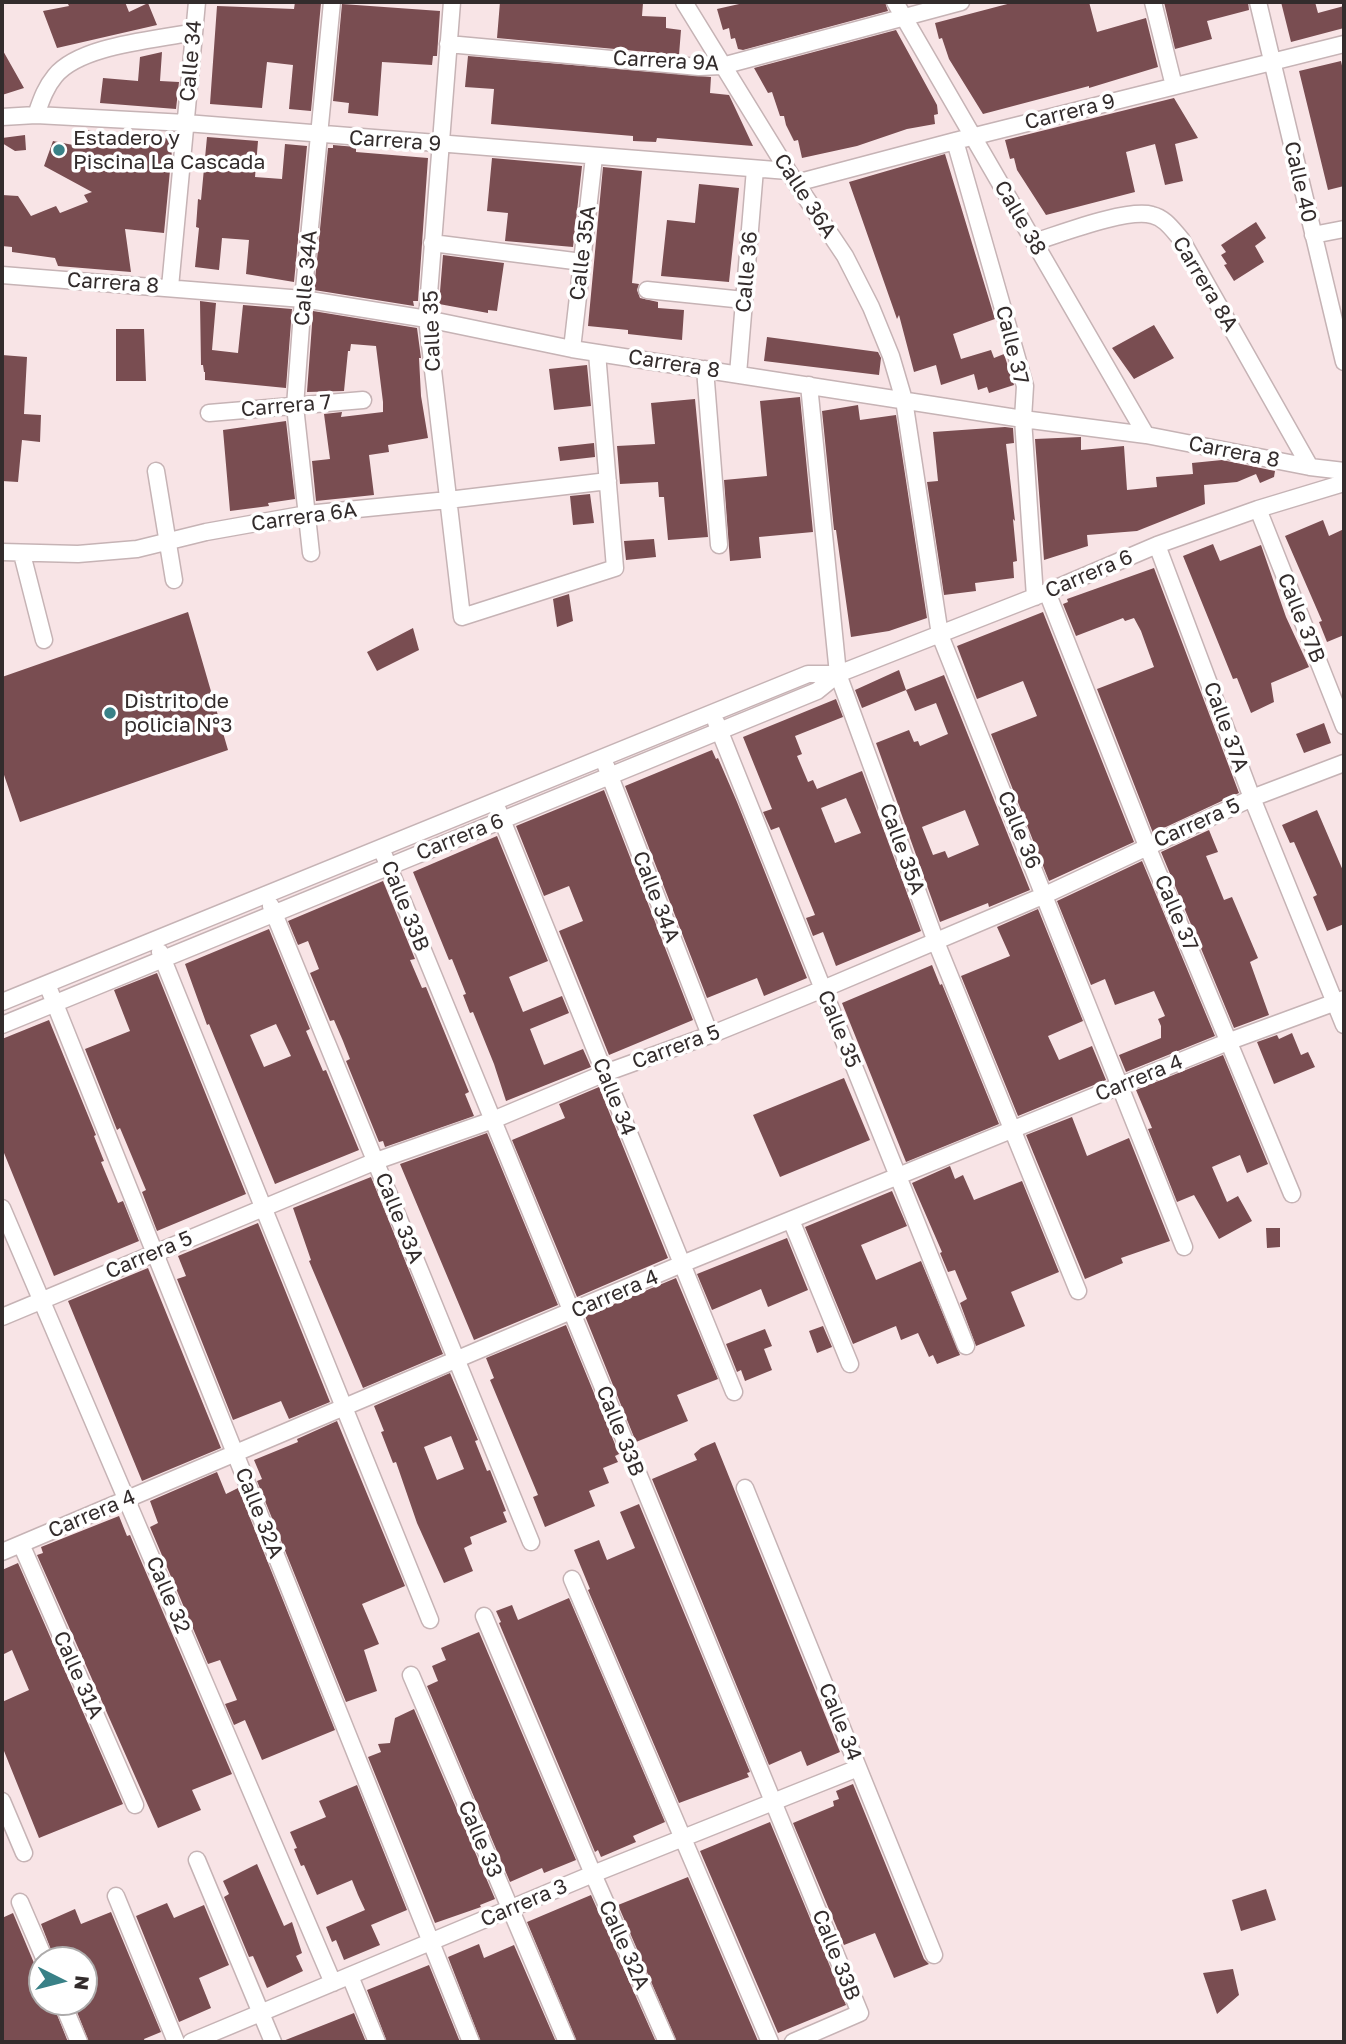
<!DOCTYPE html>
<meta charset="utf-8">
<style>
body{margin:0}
#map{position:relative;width:1346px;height:2044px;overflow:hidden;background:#f8e4e6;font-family:"Golos Text",sans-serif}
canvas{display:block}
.frame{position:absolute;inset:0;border:4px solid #332c2c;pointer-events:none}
.north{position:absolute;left:28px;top:1946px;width:70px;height:70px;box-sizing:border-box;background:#fff;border:2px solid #adabab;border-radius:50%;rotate:96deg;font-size:19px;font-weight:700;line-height:28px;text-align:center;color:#332c2c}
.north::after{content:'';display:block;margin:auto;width:24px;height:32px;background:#398187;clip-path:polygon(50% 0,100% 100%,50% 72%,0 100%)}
</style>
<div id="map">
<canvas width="1346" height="2044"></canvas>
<div class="frame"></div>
<div class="north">N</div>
</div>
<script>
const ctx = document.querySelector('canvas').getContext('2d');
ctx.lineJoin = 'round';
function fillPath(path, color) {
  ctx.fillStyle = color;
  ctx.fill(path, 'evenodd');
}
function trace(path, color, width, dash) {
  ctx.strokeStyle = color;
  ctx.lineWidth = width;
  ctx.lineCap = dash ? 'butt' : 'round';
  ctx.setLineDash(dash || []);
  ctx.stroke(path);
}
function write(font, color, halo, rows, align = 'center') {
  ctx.font = font + ' "Golos Text",sans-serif';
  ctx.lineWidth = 7;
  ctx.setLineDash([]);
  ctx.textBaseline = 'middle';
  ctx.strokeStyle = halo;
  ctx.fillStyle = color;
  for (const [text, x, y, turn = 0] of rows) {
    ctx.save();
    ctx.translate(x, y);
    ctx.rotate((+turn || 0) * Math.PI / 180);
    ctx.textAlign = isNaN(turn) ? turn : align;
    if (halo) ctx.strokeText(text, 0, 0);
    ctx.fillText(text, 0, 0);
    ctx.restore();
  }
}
const building = new Path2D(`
 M 67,2 L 125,2 L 129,12 L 148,3 L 157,25 L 57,48 L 43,11 L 69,6 Z
 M 295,2 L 321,3 L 311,111 L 289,109 L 293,65 L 267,62 L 262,108 L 210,104 L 217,6 L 294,9 Z
 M 500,2 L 643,3 L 642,16 L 666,17 L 666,28 L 681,30 L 679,55 L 497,38 Z
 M 748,2 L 885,2 L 888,11 L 743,50 L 738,49 L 735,38 L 731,39 L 729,28 L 723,30 L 717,9 Z
 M 1015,2 L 1089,2 L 1097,32 L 1146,18 L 1158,67 L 1089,88 L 1089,86 L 983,114 L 949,59 L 942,38 L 939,39 L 935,23 Z
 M 1164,2 L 1248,2 L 1249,10 L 1207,21 L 1212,39 L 1175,49 Z
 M 1281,2 L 1315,2 L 1318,13 L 1344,6 L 1344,28 L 1291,42 Z
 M 342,4 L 440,11 L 437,56 L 433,56 L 432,65 L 382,62 L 378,116 L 348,113 L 349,103 L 333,101 Z
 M 896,30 L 937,105 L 938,114 L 934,115 L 935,124 L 907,129 L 857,146 L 802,158 L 798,140 L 794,141 L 786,125 L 784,116 L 780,116 L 772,92 L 768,93 L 754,68 Z
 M 2,49 L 24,88 L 2,95 Z
 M 162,52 L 160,81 L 179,82 L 176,109 L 100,103 L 103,78 L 138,81 L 140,57 Z
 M 468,56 L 711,77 L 710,93 L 729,95 L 753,146 L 657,138 L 656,142 L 633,141 L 633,136 L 491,124 L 494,89 L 465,87 Z
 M 1341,61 L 1344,75 L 1344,186 L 1328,190 L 1299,71 Z
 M 1174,98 L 1198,138 L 1175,144 L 1183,181 L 1165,185 L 1155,144 L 1126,152 L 1135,192 L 1046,215 L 1017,170 L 1014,158 L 1010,159 L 1005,140 Z
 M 73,129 L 173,139 L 164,233 L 125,229 L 131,272 L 58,266 L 55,258 L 12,252 L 12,247 L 2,246 L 2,195 L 18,196 L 31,216 L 56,206 L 60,213 L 88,202 L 84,195 L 92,192 L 44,166 L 53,141 L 83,147 Z
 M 25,135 L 26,150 L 15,151 L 2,143 L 2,138 Z
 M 207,137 L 258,141 L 255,177 L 282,179 L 285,144 L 307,146 L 294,282 L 246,274 L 249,240 L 222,238 L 219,270 L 195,267 L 199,228 L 196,227 L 198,199 L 201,200 Z
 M 333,145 L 356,147 L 356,152 L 428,158 L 418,301 L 413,301 L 414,306 L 314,290 L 328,148 L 333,148 Z
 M 945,154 L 995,319 L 953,334 L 961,359 L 991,350 L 994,358 L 1004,354 L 1014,385 L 989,393 L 987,387 L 978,390 L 974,374 L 941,385 L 936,365 L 914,372 L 899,315 L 897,319 L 849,182 Z
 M 492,158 L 582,166 L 573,247 L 505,241 L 508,213 L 487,211 Z
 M 603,167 L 642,171 L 632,283 L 639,284 L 637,290 L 640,298 L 658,302 L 658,308 L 684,310 L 682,340 L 628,334 L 628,330 L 588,326 Z
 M 699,184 L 739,188 L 729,282 L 661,276 L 667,220 L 695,223 Z
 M 1256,222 L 1266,238 L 1255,246 L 1264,262 L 1234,281 L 1224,265 L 1227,264 L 1221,255 L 1226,252 L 1221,245 Z
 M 443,255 L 504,263 L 497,311 L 488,310 L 488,313 L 439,304 Z
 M 200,301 L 216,303 L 212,350 L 238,353 L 243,305 L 292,309 L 286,388 L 205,380 L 205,372 L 204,372 L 203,365 L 201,365 Z
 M 313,311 L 417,328 L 421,358 L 419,358 L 421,396 L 428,438 L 388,445 L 389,452 L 369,455 L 374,495 L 316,501 L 312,461 L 330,459 L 324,414 L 342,412 L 341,417 L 383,412 L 383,402 L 376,346 L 351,344 L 350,351 L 348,351 L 344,391 L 307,392 Z
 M 1154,325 L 1174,358 L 1134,379 L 1112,348 Z
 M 116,329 L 144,329 L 146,381 L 116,381 Z
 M 767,337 L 878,352 L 881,358 L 879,375 L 764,361 Z
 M 2,355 L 27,357 L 24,414 L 41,415 L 40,442 L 22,440 L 18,482 L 2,481 Z
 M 587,365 L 591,406 L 554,410 L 549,369 Z
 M 800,397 L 813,532 L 759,537 L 761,558 L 730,561 L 724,480 L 767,476 L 760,401 Z
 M 695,399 L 708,537 L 668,540 L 664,497 L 659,497 L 658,482 L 620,484 L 617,446 L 655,444 L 651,403 Z
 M 858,405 L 860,420 L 896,415 L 927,618 L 889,631 L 851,637 L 836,530 L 834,530 L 822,411 Z
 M 286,421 L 295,499 L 268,503 L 269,506 L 230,511 L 223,430 Z
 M 1005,427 L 1013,428 L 1014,443 L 1006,444 L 1015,521 L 1013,519 L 1017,561 L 1013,562 L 1014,578 L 975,583 L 976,591 L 944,595 L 927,482 L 938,481 L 933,432 Z
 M 1081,437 L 1081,450 L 1124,446 L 1127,490 L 1157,487 L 1156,477 L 1193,474 L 1192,463 L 1222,460 L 1275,471 L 1274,477 L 1260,483 L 1256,474 L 1237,482 L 1204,485 L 1205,504 L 1137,531 L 1087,535 L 1088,546 L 1044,560 L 1035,439 Z
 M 594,443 L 595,457 L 560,461 L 558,447 Z
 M 590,494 L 594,523 L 573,525 L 570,496 Z
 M 1323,520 L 1329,536 L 1344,529 L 1344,635 L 1327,642 L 1319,622 L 1322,621 L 1285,536 Z
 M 654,539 L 656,557 L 626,560 L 624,541 Z
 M 1213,544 L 1220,561 L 1261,545 L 1286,617 L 1309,667 L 1271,683 L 1274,702 L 1251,713 L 1237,678 L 1233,679 L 1183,556 Z
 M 1154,568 L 1239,793 L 1153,833 L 1097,689 L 1154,667 L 1141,631 L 1134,618 L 1125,621 L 1123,618 L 1076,636 L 1063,604 L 1068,602 L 1067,599 Z
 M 569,594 L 573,621 L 557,627 L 553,599 Z
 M 188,612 L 228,750 L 20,822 L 2,769 L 2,677 Z
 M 1043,612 L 1134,842 L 1049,881 L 991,734 L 1037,716 L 1023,681 L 977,699 L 957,646 Z
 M 413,628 L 419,650 L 377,671 L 367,652 Z
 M 899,670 L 906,690 L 862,708 L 855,690 Z
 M 944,675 L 1030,890 L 989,907 L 988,903 L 940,922 L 876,743 L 909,730 L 914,742 L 918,741 L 920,746 L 948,734 L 936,703 L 915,711 L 906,690 ZM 965,810 L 979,845 L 948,858 L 945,851 L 933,855 L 922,827 Z
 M 836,699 L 843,717 L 795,736 L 802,754 L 797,756 L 808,782 L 813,780 L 817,789 L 862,771 L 921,931 L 836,966 L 823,932 L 813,936 L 806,918 L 815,915 L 779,827 L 771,830 L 763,812 L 772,809 L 743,737 ZM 846,798 L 861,833 L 835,843 L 821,808 Z
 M 1324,723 L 1331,743 L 1304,753 L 1296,734 Z
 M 712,750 L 716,759 L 718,758 L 737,802 L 807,978 L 764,996 L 757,978 L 707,998 L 625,786 Z
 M 604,790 L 693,1020 L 609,1055 L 559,931 L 583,921 L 569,886 L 544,896 L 516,826 Z
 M 1317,810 L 1344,873 L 1344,924 L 1327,931 L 1313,897 L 1317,895 L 1294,842 L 1290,843 L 1282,825 Z
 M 1209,830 L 1218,852 L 1206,856 L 1224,900 L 1232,897 L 1258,958 L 1250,962 L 1269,1015 L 1234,1028 L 1161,852 Z
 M 497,836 L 548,961 L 509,977 L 523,1012 L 562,996 L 569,1013 L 530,1029 L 544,1065 L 583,1049 L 591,1067 L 506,1101 L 494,1064 L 473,1012 L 470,1013 L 463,995 L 466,994 L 452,959 L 449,960 L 413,872 Z
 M 1142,861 L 1215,1036 L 1126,1072 L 1119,1055 L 1161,1038 L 1161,1026 L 1158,1019 L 1165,1016 L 1154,991 L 1115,1005 L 1105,979 L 1091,985 L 1057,901 Z
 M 383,881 L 415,959 L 410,960 L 422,988 L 426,987 L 469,1092 L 465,1094 L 474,1116 L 385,1147 L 383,1141 L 379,1142 L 346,1061 L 350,1059 L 343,1041 L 334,1020 L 330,1021 L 310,973 L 319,969 L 308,941 L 298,945 L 288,921 Z
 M 1038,909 L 1083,1021 L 1048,1036 L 1059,1060 L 1092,1046 L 1106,1080 L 1018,1116 L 961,976 L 1010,956 L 997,927 Z
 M 269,929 L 310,1029 L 306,1031 L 323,1071 L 326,1070 L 359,1150 L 275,1184 L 209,1024 L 207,1025 L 185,964 ZM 276,1024 L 291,1056 L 264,1067 L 250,1035 Z
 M 932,965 L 940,985 L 942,984 L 999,1124 L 906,1162 L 842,1003 Z
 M 157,973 L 246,1194 L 157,1231 L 142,1192 L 146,1190 L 120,1128 L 117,1130 L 85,1049 L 130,1031 L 114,990 Z
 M 49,1020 L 96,1135 L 94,1136 L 104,1161 L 101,1162 L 118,1203 L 123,1201 L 139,1241 L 54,1276 L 2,1148 L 2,1039 Z
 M 1292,1033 L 1301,1055 L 1308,1052 L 1315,1067 L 1274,1084 L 1257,1042 L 1277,1035 L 1279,1039 Z
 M 1223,1055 L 1268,1164 L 1247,1173 L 1240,1155 L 1212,1167 L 1227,1202 L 1238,1196 L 1252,1221 L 1219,1239 L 1194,1195 L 1177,1202 L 1148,1129 L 1152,1128 L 1136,1090 Z
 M 844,1078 L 870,1140 L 780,1177 L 753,1115 Z
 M 599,1087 L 668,1258 L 577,1297 L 512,1140 L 565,1118 L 559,1104 Z
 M 1072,1117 L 1087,1156 L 1129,1138 L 1170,1241 L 1121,1258 L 1123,1263 L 1085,1279 L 1026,1135 Z
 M 487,1133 L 558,1305 L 474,1340 L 400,1164 Z
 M 950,1166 L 955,1179 L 963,1175 L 974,1200 L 1022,1181 L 1059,1272 L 1011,1292 L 1025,1326 L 976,1346 L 960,1303 L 967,1299 L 955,1270 L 948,1272 L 940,1253 L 942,1252 L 912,1183 Z
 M 371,1177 L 443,1354 L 363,1388 L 309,1261 L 311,1260 L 293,1208 Z
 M 892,1191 L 907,1226 L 861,1245 L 876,1280 L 921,1261 L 960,1355 L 937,1364 L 933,1355 L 929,1357 L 918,1333 L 901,1340 L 896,1326 L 853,1344 L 805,1227 Z
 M 258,1223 L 330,1402 L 289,1419 L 281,1401 L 233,1420 L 177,1279 L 186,1276 L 178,1256 Z
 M 1266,1228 L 1280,1228 L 1280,1247 L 1267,1248 Z
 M 787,1238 L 808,1290 L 768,1307 L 761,1289 L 712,1310 L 697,1274 Z
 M 148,1268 L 221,1448 L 142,1481 L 68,1301 Z
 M 676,1278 L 718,1379 L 677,1395 L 688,1421 L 636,1442 L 585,1316 Z
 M 566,1325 L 619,1454 L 615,1456 L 618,1462 L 603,1468 L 609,1483 L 589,1491 L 595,1506 L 545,1527 L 533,1497 L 538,1495 L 490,1380 L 494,1378 L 486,1358 Z
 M 823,1326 L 832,1347 L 817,1353 L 809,1331 Z
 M 765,1329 L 772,1346 L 764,1349 L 772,1370 L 745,1381 L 741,1370 L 737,1372 L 726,1344 Z
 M 450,1373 L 478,1440 L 475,1441 L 487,1471 L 490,1470 L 506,1511 L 503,1512 L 507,1522 L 470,1537 L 472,1544 L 464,1548 L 473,1571 L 444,1583 L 417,1523 L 396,1462 L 393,1463 L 381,1432 L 384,1431 L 374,1406 ZM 451,1436 L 464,1469 L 437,1480 L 424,1447 Z
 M 337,1421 L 405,1586 L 362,1604 L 379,1644 L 364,1650 L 377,1691 L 346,1702 L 257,1481 L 262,1479 L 254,1460 L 298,1442 L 297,1439 Z
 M 715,1442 L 840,1752 L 807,1766 L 801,1751 L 769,1765 L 652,1479 L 697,1460 L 694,1454 L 701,1448 Z
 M 217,1472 L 226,1494 L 238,1488 L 335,1730 L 262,1760 L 245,1720 L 234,1725 L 225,1704 L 237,1700 L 220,1660 L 208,1664 L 150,1527 L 158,1523 L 150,1501 Z
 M 639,1504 L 750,1772 L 747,1773 L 749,1777 L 679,1803 L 588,1590 L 590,1589 L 574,1550 L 599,1540 L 607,1560 L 635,1548 L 620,1512 Z
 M 119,1516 L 127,1536 L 130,1535 L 232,1774 L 192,1790 L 201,1810 L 158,1828 L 37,1555 L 43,1553 L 41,1547 Z
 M 18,1563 L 123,1804 L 39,1838 L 2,1746 L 2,1702 L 29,1690 L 12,1650 L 2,1655 L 2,1570 Z
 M 569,1598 L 665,1822 L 633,1836 L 636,1842 L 601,1857 L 598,1850 L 595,1852 L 499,1623 L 501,1622 L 496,1611 L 512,1605 L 518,1620 Z
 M 479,1632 L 576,1860 L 544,1873 L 542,1868 L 510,1882 L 427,1686 L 438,1681 L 432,1666 L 446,1660 L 441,1648 Z
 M 414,1709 L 495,1899 L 480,1905 L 481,1907 L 435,1923 L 368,1757 L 381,1752 L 378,1744 L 390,1743 L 395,1718 Z
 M 853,1784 L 924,1959 L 929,1964 L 894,1978 L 875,1933 L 844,1945 L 793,1823 L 834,1806 L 833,1801 L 839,1799 L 836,1791 Z
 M 357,1785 L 407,1910 L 371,1925 L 380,1945 L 344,1960 L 336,1940 L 332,1942 L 326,1927 L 365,1910 L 358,1895 L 352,1880 L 317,1895 L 304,1865 L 301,1866 L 294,1849 L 297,1848 L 290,1832 L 326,1817 L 319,1801 Z
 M 770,1822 L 846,2005 L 778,2033 L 700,1851 Z
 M 257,1864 L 284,1926 L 292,1922 L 302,1953 L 296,1956 L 303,1971 L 267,1988 L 253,1956 L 249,1957 L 224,1897 L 229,1894 L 223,1881 Z
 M 688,1877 L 758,2041 L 677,2042 L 618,1905 Z
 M 1266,1889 L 1276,1920 L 1241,1931 L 1232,1900 Z
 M 591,1895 L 656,2042 L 577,2042 L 527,1922 Z
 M 167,1903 L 174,1918 L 204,1905 L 229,1965 L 199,1978 L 211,2008 L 179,2022 L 136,1916 Z
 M 75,1909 L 81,1924 L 111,1912 L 161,2032 L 144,2039 L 145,2042 L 89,2042 L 73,2002 L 84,2002 L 84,1960 L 55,1960 L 41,1924 Z
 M 13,1913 L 42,1982 L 42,2002 L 52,2002 L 68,2042 L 2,2042 L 2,1918 Z
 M 479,1944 L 484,1958 L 514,1945 L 556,2042 L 481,2042 L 448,1957 Z
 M 429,1965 L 460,2042 L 387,2042 L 367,1990 Z
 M 1233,1969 L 1239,1995 L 1217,2014 L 1203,1973 Z
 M 354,2013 L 366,2042 L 283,2042 L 283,2041 Z`);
const minor = new Path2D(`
 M 452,2 L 427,319 L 462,617 L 615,568 L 597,353
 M 684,2 L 788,171 L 845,256 L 871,307 L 891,356 L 904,400 L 940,635 L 1184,1247
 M 895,2 L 1146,435
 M 1153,2 L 1174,86
 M 1258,2 L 1344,362
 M 448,44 L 699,67 L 722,66 L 961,2
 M 36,115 C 41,101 45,88 55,76 C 80,45 156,40 194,32
 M 2,117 L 36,115 L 186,123 L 788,171
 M 955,141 L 1025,386 L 1023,419 L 1035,597
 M 796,183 L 955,141 L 1344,44
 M 1313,235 L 1344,229
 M 1034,242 C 1060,234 1127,208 1152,215 C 1165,218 1172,229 1181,239 L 1310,467
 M 432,243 L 582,262
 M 2,275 L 303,299 L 427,319 L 572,349 L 1023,419 L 1146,435 L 1310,467 L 1344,471
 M 170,287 L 197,2
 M 647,290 L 744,300
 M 572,349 L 594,157
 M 705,369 L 719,545
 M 738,374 L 755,169
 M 809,385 L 838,674 L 936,942 L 1078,1291
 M 209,413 L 363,400
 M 156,471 L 174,580
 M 1258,509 L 1344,726
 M 1157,545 L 1252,798 L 1344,1025
 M 2,552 L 78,554 L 137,549 L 206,532 L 307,514 L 448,500 L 608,481
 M 311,553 L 295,406 L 303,299 L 332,2
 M 22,554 L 44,640
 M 1047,592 L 1147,846 L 1292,1194
 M 716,722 L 966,1346
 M 606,766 L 710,1035
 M 498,810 L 734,1392
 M 381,848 L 860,2013 L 793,2042
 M 271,906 L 531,1542
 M 160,952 L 430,1620
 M 47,984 L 471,2042
 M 2,1002 L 808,674 L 838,674
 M 2,1025 L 817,691 L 838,674 L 1047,592 L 1157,545 L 1258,509 L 1344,483
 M 2,1208 L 333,1983
 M 791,1220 L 850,1364
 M 2,1317 L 376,1161 L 493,1120 L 605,1073 L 710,1035 L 823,989 L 1045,895 L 1252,798 L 1344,763
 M 745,1488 L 934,1955
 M 21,1544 L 135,1805
 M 2,1552 L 682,1264 L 1230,1041 L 1344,999
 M 572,1579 L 770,2042
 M 484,1616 L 593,1874 L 667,2042
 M 411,1675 L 567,2042
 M 2,1801 L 24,1853
 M 197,1860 L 273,2042
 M 116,1896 L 176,2042
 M 20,1902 L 45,1960
 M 350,1976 L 377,2042
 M 62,2002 L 79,2042
 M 191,2042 L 593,1874 L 858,1768`);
const markers = [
 [59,150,7,"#398187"],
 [110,713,7,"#398187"]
];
const streetNames = [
 ["Calle 34",191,61,-85],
 ["Carrera 9A",666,61,3],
 ["Carrera 9",1070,112,-14],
 ["Carrera 9",395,141,4],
 ["Calle 40",1300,182,77],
 ["Calle 36A",805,196,57],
 ["Calle 38",1020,218,60],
 ["Calle 35A",583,253,-83],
 ["Calle 36",747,272,-85],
 ["Calle 34A",306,278,-85],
 ["Carrera 8",113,283,4],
 ["Carrera 8A",1205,284,59],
 ["Calle 35",432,331,-92],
 ["Calle 37",1012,345,76],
 ["Carrera 8",674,364,9],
 ["Carrera 7",286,406,-5],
 ["Carrera 8",1234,452,11],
 ["Carrera 6A",304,517,-8],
 ["Carrera 6",1089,574,-23],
 ["Calle 37B",1301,618,68],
 ["Calle 37A",1226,727,70],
 ["Carrera 5",1197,823,-24],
 ["Calle 36",1019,830,68],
 ["Carrera 6",460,837,-22],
 ["Calle 35A",902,849,70],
 ["Calle 34A",656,897,69],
 ["Calle 33B",405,906,68],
 ["Calle 37",1176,913,67],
 ["Calle 35",839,1029,68],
 ["Carrera 5",676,1047,-20],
 ["Carrera 4",1139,1078,-22],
 ["Calle 34",614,1097,68],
 ["Calle 33A",399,1218,68],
 ["Carrera 5",149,1255,-23],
 ["Carrera 4",615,1294,-23],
 ["Calle 33B",620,1431,68],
 ["Calle 32A",259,1513,68],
 ["Carrera 4",92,1514,-23],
 ["Calle 32",168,1595,67],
 ["Calle 31A",78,1675,66],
 ["Calle 34",840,1722,68],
 ["Calle 33",480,1839,67],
 ["Carrera 3",524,1903,-23],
 ["Calle 32A",624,1945,66],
 ["Calle 33B",836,1955,68]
];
const poiNames = [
 ["Estadero y",73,138],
 ["Piscina La Cascada",73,162],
 ["Distrito de",124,701],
 ["policia N°3",124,725]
];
fillPath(building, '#794d51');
trace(minor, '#c6b3b5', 19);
trace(minor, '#fff', 16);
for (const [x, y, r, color] of markers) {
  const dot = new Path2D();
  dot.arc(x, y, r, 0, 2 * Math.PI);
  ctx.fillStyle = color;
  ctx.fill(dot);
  trace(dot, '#fff', 2.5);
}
write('21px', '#332c2c', '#fff', streetNames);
write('21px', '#332c2c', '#fff', poiNames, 'left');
</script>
